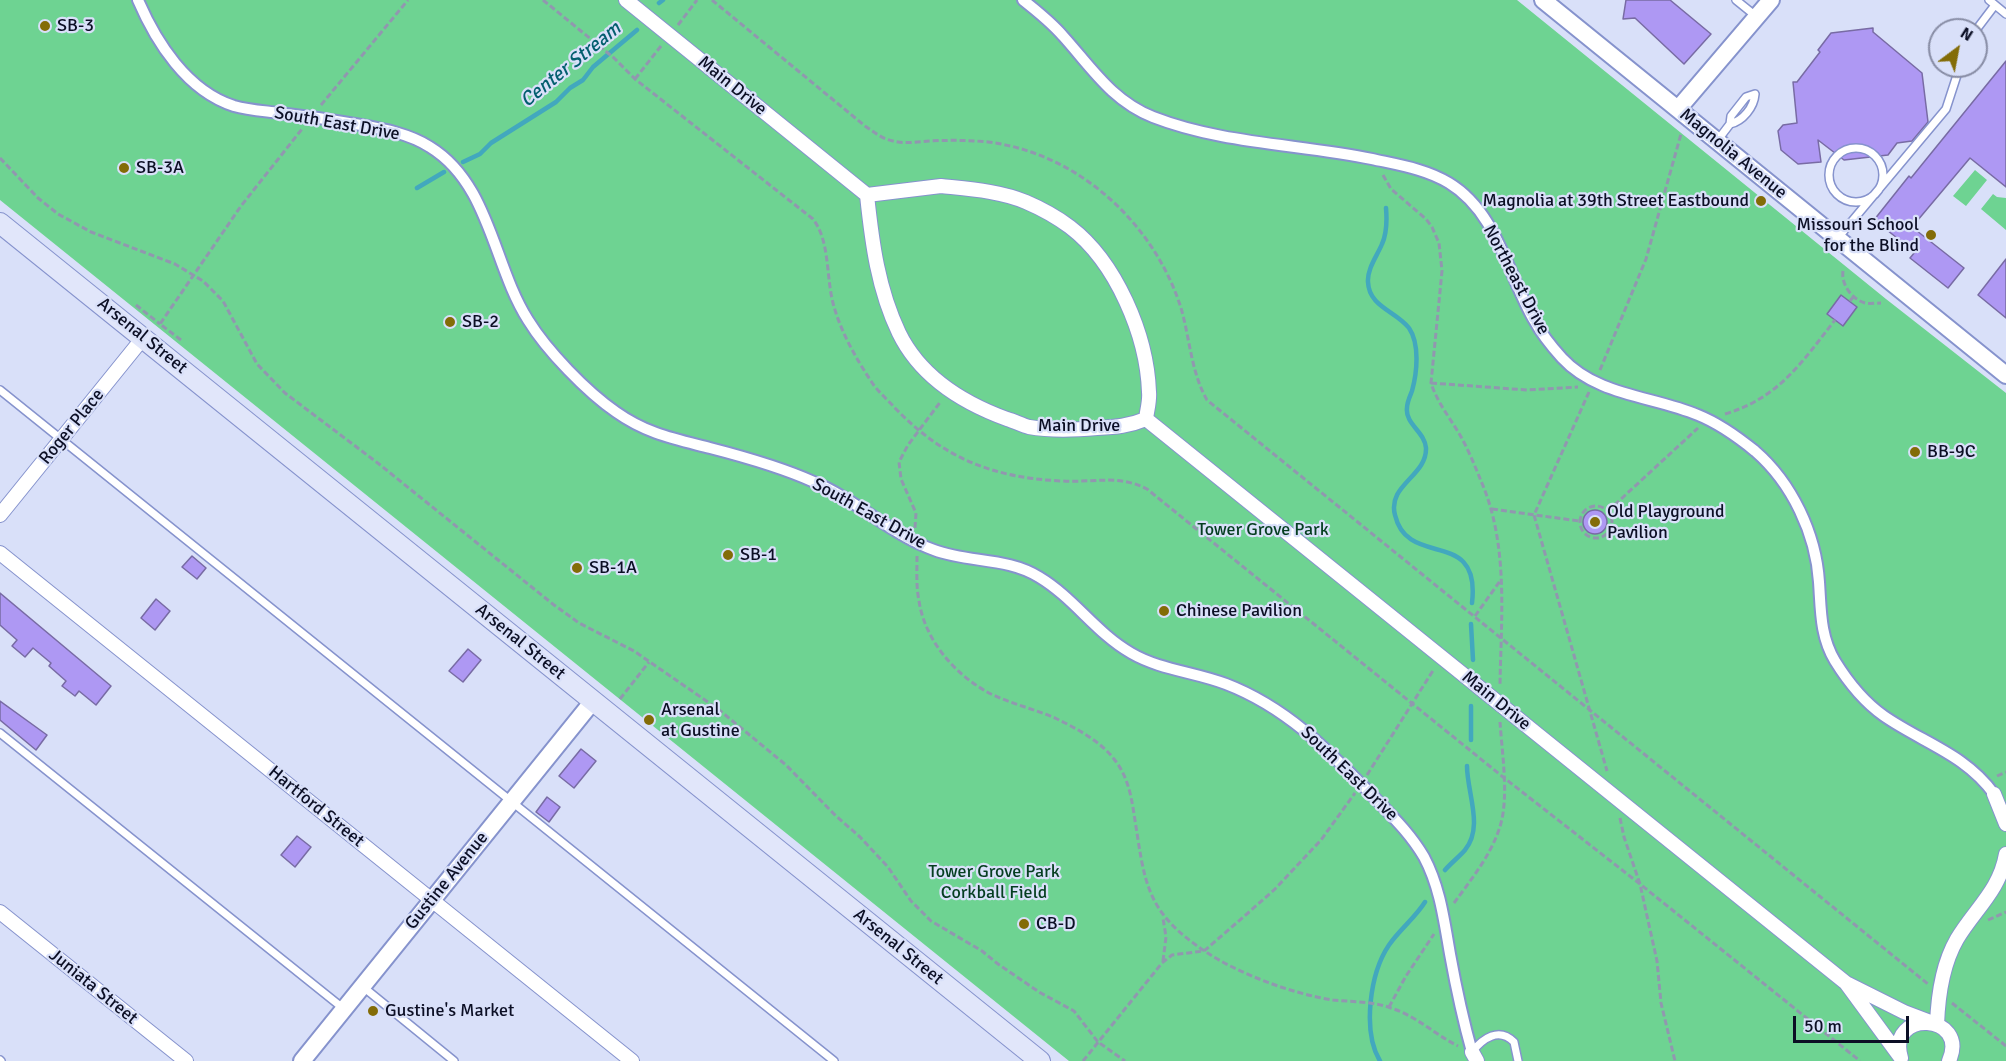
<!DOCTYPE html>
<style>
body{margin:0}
#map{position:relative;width:2006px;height:1061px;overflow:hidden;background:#d9e0f9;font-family:Signika,sans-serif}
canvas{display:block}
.north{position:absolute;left:1928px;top:18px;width:60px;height:60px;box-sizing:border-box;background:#d9e0f9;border:2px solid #878ca4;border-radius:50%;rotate:32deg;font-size:16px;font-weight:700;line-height:24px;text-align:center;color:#0c0f25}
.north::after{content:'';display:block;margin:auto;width:21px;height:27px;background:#836c07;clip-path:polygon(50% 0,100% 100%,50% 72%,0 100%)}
.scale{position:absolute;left:1793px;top:1016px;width:116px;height:27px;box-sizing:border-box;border:3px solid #0c0f25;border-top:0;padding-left:8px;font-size:18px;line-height:21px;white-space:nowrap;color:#0c0f25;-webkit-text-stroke:4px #d9e0f9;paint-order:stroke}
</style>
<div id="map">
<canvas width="2006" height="1061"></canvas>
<div class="north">N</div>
<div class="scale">50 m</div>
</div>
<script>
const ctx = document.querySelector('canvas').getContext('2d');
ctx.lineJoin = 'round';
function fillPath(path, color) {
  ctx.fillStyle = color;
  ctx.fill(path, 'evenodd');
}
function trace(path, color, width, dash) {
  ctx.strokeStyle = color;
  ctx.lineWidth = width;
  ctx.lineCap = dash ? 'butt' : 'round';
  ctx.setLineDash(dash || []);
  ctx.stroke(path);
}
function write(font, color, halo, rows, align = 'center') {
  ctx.font = font + ' Signika,sans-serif';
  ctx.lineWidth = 4.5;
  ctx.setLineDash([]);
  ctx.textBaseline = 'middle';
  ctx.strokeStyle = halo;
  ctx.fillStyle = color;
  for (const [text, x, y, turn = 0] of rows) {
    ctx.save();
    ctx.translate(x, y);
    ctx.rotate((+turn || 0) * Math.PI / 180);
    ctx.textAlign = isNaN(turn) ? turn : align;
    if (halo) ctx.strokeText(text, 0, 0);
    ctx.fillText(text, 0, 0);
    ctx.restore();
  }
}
const green = new Path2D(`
 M 0,0 L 1517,0 L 1886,299 L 2006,393 L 2006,1061 L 1069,1061 L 0,200 Z
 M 1975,170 L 1987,180 L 1966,206 L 1953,196 Z
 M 1993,194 L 1997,197 L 2006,198 L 2006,230 L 1981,209 Z`);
const stream = new Path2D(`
 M 659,3 L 663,0
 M 463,162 L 480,154 L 491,143 L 556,102 L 570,88 L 583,80 L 593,67 L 637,30
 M 417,188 L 444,172
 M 1386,208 C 1387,220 1387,233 1382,244 C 1377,256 1367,269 1368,282 C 1369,307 1396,311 1409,328 C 1420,344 1417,373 1412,391 C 1410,396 1407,402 1407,408 C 1405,424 1425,432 1426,448 C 1427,476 1387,485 1395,515 C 1408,570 1481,526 1472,603
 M 1471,624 L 1473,660
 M 1471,706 L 1471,740
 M 1445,870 C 1451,863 1459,857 1465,850 C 1484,827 1467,793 1467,766
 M 1380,1061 C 1362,1031 1370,973 1389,945 C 1400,929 1415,918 1425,902`);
const building = new Path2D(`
 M 1626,0 L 1670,0 L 1711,34 L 1684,64 L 1635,18 L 1623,19 Z
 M 1873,28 L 1873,32 L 1922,73 L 1928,122 L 1912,141 L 1897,143 L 1888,155 L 1844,160 L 1818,140 L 1821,162 L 1798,164 L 1781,150 L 1778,131 L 1783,125 L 1797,123 L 1793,82 L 1797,82 L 1820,52 L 1818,50 L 1831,33 Z
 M 2006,61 L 2006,187 L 1970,158 L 1912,227 L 1964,268 L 1948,288 L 1910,258 L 1915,252 L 1874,220 L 1909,176 L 1911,178 Z
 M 2006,259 L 2006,318 L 1978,295 Z
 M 1841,295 L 1857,307 L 1843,326 L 1827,314 Z
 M1583 522a12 12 0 1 1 24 0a12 12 0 1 1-24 0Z
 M 192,556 L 206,568 L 197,579 L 182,567 Z
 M 0,593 L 111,686 L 96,705 L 79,691 L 75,696 L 62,686 L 66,681 L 49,666 L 51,663 L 33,648 L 25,657 L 12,646 L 17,640 L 0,625 Z
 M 156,599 L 170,611 L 155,630 L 141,618 Z
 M 468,649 L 481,660 L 463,682 L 449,671 Z
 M 0,701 L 47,735 L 36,750 L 0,720 Z
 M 581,749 L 596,761 L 574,788 L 559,776 Z
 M 547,797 L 560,807 L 549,822 L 536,812 Z
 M 297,836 L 311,847 L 295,867 L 281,855 Z`);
const path = new Path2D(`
 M 543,0 L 614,58 L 635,79 L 813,219 C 830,241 826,276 833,303 C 840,330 855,357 871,381 C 877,391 887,399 895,408 C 943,458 993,478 1062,481 C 1093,483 1118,474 1147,489 L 1503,777 L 1640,884 L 1860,1061
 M 712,0 L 865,126 C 874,132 882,139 893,141 C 904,144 917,142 929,141 C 949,140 968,140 988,142 C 1078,153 1154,223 1181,308 C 1190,339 1191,372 1207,400 L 1928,984
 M 678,25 L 697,0
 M 635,79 L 661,46
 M 321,105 L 408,0
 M 0,158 L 38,198 L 58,214 L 91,232 L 175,264 L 203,281 L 223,301 L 257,364 L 285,393 L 379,464 L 554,605 L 579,623 L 634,651 L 718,709 L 786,765 L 835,815 L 860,837 L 888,867 L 911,901 L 931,921 L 982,951 L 998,964 L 1039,992 L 1074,1011 L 1098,1042 L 1125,1061
 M 1383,175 L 1391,189 L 1426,219 L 1432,227 L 1439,243 L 1442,271 L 1431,383 C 1437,402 1450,418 1460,435 C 1468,449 1475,466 1481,481 C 1509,545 1501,618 1500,685
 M 1843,271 C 1841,285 1852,299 1865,303 C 1870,304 1876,303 1881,303
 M 1850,301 L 1854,296
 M 136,305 L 160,324
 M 181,340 L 160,324 L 241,206 L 302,129
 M 1600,370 L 1646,259 L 1681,134
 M 1431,383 L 1527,390 L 1578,387
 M 1589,392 L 1534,515 L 1607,771
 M 1725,414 C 1779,398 1802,362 1835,320
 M1580 522a16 16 0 1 1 32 0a16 16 0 1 1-32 0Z
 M 1492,509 L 1579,521
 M 1608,511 L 1698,428
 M 915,528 L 916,513 L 901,479 L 899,462 L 908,445 L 941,401
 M 917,556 C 917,571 916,586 919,601 C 925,641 956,676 991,694 C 1012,704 1034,709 1055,718 C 1076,728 1100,741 1114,759 C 1127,775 1131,794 1134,814 C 1145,882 1144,911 1206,952 C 1239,974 1293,994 1333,1000 C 1352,1002 1372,1001 1391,1008 C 1418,1017 1434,1034 1458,1046
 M 1475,616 L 1500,581
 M 620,699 L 649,662
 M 1367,775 L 1434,669
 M 1997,776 L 2006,772
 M 1620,818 L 1624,837 L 1640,884 L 1651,934 L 1657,961 L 1661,1003 L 1675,1061
 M 1454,903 C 1473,877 1495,850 1502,819 C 1508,790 1502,752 1500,722
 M 1988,920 L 2006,912
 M 1163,961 L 1166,937 L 1163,918
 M 1952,1003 L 2006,1046
 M 1389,1007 L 1406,976 L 1434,934
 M 1083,1061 L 1162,963 L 1172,955 L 1204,951 L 1248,913 L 1275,889 L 1321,840 L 1355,793`);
const service = new Path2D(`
 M 1736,0 L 1757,17
 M 1989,0 L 2006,14
 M 1976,30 L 1995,5
 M 1717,141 L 1730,124 L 1731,116 L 1746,97 L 1755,94 C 1754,107 1743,121 1730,124
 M1829 175a27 27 0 1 1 54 0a27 27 0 1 1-54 0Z
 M 1837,239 L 1946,109 L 1960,66
 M 0,390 L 834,1061
 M 0,733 L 344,1009
 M 362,986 L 454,1061
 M 1472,1052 C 1483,1038 1499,1027 1514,1042 L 1518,1061
 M 0,1060 L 1,1061`);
const pedestrian = new Path2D(`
 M 138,0 C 156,42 187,91 234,106 C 248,110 264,111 279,113 C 307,116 334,120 361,125 C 384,129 410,134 430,147 C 490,184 493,265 528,320 C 547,351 587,392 616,412 C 647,434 675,439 710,448 C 745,457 781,467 814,482 C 857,500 890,534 934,550 C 968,563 1007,557 1039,577 C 1074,598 1096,633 1131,653 C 1160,670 1195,672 1226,684 C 1286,707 1328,750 1371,794 C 1390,814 1410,833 1424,857 C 1440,887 1444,920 1450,954 C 1456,987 1463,1020 1472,1052
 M 1023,0 C 1037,11 1051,22 1063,36 C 1091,67 1112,101 1153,117 C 1222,144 1300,144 1372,159 C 1399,165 1426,169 1449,183 C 1497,212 1508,275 1534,320 C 1541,333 1552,347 1562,358 C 1597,396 1653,396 1698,415 C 1718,423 1739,438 1755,451 C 1792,483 1816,534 1819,582 C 1821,610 1820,636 1835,661 C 1848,682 1864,702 1884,716 C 1923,743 1965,754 1994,794`);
const minor = new Path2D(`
 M 626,0 L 867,195
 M 941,186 C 969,189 1000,191 1026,202 C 1040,208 1058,218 1070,227 C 1116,262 1147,335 1149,392 C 1150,401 1147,410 1146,419 C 1129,426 1116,427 1097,428 C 1075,430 1051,431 1029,427 C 1022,425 1014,421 1007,419 C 963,403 920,376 899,333 C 878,289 872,243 867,195 Z
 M 1146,419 L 1846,983
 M 0,515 L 143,338
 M 0,553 L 632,1061
 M 1994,794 L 2006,824
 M 0,912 L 186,1061
 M 1937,1025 C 1938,995 1942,965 1957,939 C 1975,909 2000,890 2006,854
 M 1472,1052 L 1477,1061
 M 1901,1058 L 1846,983 L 1904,1012 L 1933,1023
 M 1901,1058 C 1886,1009 1970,1013 1949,1061`);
const tertiary = new Path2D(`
 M 1543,0 L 2006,375
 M 1678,109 L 1771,0
 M 302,1061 L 593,701`);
const secondary = new Path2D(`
 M 0,223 L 1040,1061`);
const markers = [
 [45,26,6,"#836c07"],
 [124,168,6,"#836c07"],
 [1761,201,6,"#836c07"],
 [1931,235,6,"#836c07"],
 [450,322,6,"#836c07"],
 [1915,452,6,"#836c07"],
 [1595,522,6,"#836c07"],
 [728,555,6,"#836c07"],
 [577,568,6,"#836c07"],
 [1164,611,6,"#836c07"],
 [649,720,6,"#836c07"],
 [1024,924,6,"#836c07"],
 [373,1011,6,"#836c07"]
];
const poiNames = [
 ["SB-3",57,26],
 ["SB-3A",136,168],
 ["Magnolia at 39th Street Eastbound",1749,201,"right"],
 ["Missouri School",1919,225,"right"],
 ["for the Blind",1919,246,"right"],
 ["SB-2",462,322],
 ["BB-9C",1927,452],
 ["Old Playground",1607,512],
 ["Pavilion",1607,533],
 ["SB-1",740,555],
 ["SB-1A",589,568],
 ["Chinese Pavilion",1176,611],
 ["Arsenal",661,710],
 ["at Gustine",661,731],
 ["CB-D",1036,924],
 ["Gustine's Market",385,1011]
];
const streetNames = [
 ["Main Drive",732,86,39],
 ["South East Drive",337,124,10],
 ["Magnolia Avenue",1733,154,39],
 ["Northeast Drive",1516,280,62],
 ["Arsenal Street",142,336,39],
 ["Main Drive",1079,426],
 ["Roger Place",72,427,-51],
 ["South East Drive",869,514,29],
 ["Arsenal Street",520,642,39],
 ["Main Drive",1496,701,39],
 ["South East Drive",1349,774,44],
 ["Hartford Street",316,807,39],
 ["Gustine Avenue",447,881,-51],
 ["Arsenal Street",898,947,39],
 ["Juniata Street",93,987,39]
];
const parkNames = [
 ["Tower Grove Park",1263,530],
 ["Tower Grove Park",994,872],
 ["Corkball Field",994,893]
];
const waterNames = [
 ["Center Stream",571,65,-39]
];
fillPath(green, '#6ed392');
trace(stream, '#42a8be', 4.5);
fillPath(building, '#ae98f3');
trace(building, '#786ba4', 1.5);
trace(service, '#8693cd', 10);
trace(pedestrian, '#8693cd', 14);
trace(minor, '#8693cd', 16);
trace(tertiary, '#8693cd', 20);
trace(secondary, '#8693cd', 22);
trace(path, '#9197af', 3, [6, 3]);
trace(service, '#fff', 7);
trace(pedestrian, '#fff', 10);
trace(minor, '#fff', 14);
trace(tertiary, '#fff', 16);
trace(secondary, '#e1e6fa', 20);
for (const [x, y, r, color] of markers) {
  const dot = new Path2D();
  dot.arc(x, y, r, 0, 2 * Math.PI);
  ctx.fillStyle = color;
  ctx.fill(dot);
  trace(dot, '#d9e0f9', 2);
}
write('18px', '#0c0f25', '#d9e0f9', poiNames, 'left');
write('18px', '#0c0f25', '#d9e0f9', streetNames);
write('18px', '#053e20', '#d9e0f9', parkNames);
write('italic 20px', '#035e6e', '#d9e0f9', waterNames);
</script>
